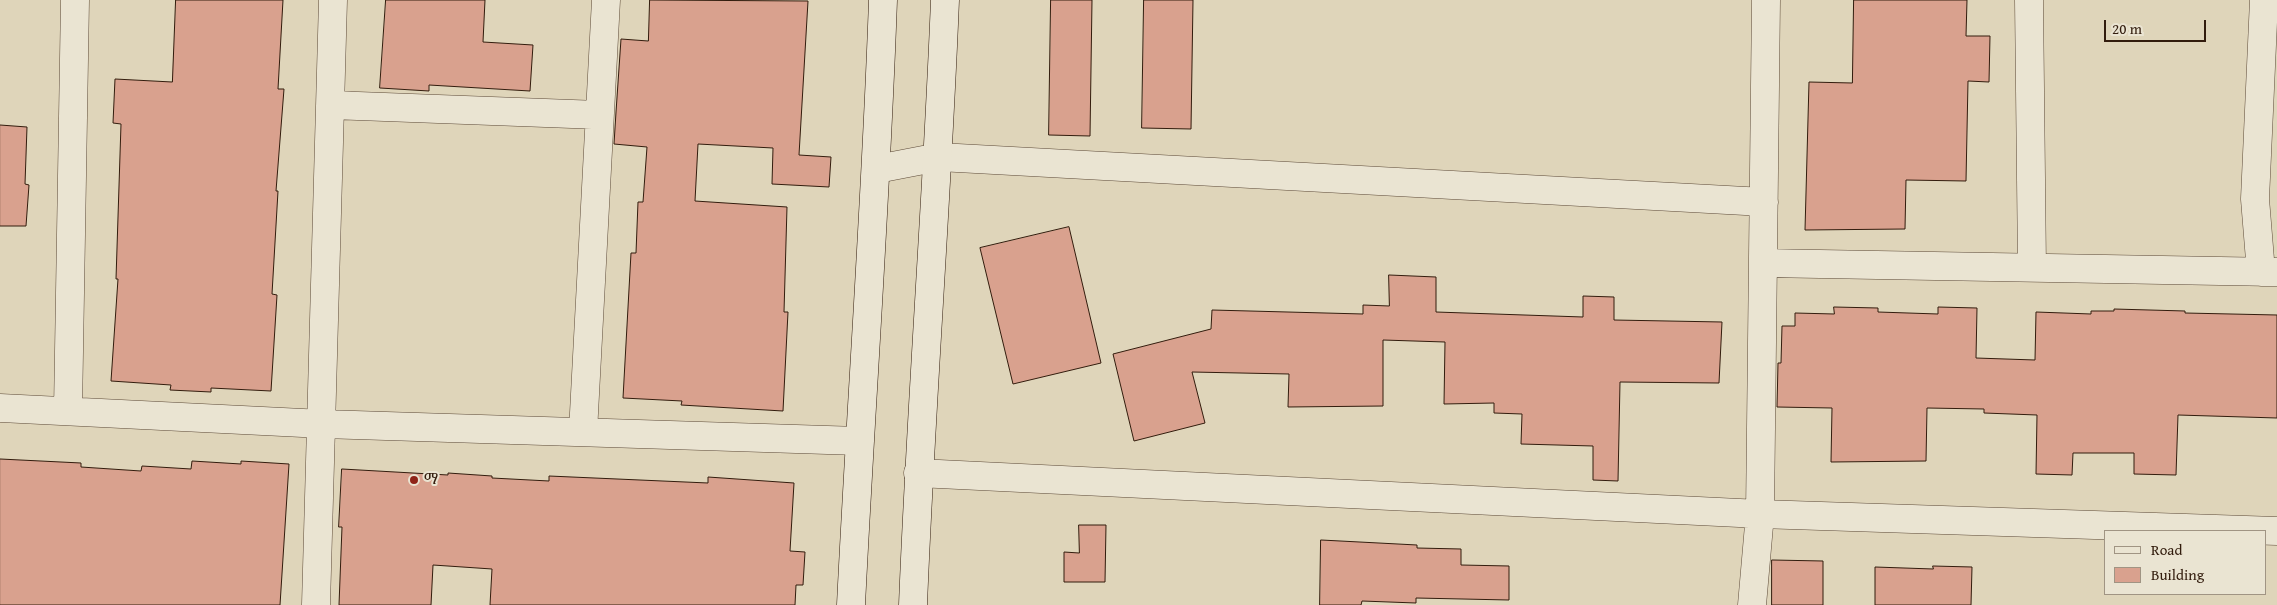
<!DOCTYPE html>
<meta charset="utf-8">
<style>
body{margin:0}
#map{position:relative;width:2277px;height:605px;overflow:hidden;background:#dfd5ba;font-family:"Gentium Book Plus",serif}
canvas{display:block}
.legend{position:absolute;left:2104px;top:530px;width:162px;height:65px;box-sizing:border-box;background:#eae4d2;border:1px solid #a09483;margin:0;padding:6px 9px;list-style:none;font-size:15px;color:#321c0d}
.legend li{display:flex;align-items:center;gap:10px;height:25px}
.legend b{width:25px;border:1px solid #a09483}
.scale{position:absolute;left:2104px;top:20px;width:102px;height:22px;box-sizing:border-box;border:2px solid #321c0d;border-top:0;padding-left:6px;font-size:15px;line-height:18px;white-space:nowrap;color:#321c0d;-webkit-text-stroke:4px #eae4d2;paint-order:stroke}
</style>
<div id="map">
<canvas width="2277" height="605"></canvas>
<ul class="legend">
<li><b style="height:6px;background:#eae4d2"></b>Road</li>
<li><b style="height:14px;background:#d9a18e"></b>Building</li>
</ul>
<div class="scale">20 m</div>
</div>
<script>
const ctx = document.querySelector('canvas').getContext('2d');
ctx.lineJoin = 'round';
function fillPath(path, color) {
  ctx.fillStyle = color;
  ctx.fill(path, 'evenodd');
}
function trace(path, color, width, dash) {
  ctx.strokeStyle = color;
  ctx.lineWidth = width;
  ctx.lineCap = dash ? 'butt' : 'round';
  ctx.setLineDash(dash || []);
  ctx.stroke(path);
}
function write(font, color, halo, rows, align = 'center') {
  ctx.font = font + ' "Gentium Book Plus","Noto Serif Ethiopic",serif';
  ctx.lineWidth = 4;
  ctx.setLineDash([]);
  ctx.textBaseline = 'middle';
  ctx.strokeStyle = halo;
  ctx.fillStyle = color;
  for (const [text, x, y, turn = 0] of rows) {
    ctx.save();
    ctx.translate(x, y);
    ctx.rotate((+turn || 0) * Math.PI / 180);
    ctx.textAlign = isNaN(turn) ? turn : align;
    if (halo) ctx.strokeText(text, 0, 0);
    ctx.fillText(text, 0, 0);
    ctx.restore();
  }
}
const building = new Path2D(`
 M 176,0 L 283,0 L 278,89 L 284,89 L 276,191 L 278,191 L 272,294 L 277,295 L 271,391 L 211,388 L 211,392 L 170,390 L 171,385 L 111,381 L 118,279 L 116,279 L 121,124 L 113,123 L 115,79 L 172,82 Z
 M 386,0 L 485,0 L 483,42 L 533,45 L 530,91 L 429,85 L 429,91 L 380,88 Z
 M 650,0 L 808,1 L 799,155 L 831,157 L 829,187 L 772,184 L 773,148 L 698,144 L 695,201 L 787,207 L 784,312 L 788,312 L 783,411 L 681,405 L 682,401 L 623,398 L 631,253 L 636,253 L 638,202 L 643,202 L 647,147 L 614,144 L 616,112 L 621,39 L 648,41 Z
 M 1051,0 L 1092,0 L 1090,136 L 1049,135 Z
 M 1144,0 L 1193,0 L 1191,129 L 1142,128 Z
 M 1854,0 L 1967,0 L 1966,36 L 1990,36 L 1989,82 L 1968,81 L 1966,181 L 1906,180 L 1905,229 L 1805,230 L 1809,82 L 1852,83 Z
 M 0,125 L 27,127 L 25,184 L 29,185 L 26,226 L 0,226 Z
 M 1069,227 L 1101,363 L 1013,384 L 980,248 Z
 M 1389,275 L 1436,277 L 1436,312 L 1583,317 L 1583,296 L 1614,297 L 1614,320 L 1722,322 L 1719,383 L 1620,382 L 1618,481 L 1593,480 L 1593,446 L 1521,444 L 1522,414 L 1494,413 L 1494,403 L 1444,404 L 1445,342 L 1383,340 L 1383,406 L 1288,407 L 1289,374 L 1192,372 L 1205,423 L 1134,441 L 1113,354 L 1211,329 L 1212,310 L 1363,314 L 1363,305 L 1389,306 Z
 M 1834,307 L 1878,308 L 1878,312 L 1938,314 L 1938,307 L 1977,308 L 1976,358 L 2035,360 L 2036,312 L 2091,314 L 2091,311 L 2114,311 L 2114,309 L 2185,311 L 2185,313 L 2277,315 L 2277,418 L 2178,415 L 2176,475 L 2134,474 L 2134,453 L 2073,453 L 2072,475 L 2036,474 L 2037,415 L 1984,413 L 1984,409 L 1927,408 L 1926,461 L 1831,462 L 1832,408 L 1777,407 L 1778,363 L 1781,363 L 1782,326 L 1795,326 L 1795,313 L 1834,314 Z
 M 0,459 L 81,463 L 81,467 L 141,471 L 142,466 L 191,469 L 192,461 L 241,464 L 241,461 L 289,464 L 280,605 L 0,605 Z
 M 342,469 L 448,475 L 448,473 L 492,476 L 492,478 L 549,481 L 549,476 L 708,483 L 708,477 L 794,483 L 790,551 L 805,552 L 803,585 L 796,585 L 795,605 L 490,605 L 492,569 L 433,565 L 431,605 L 339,605 L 342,527 L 339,527 Z
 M 1079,525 L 1106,525 L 1105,582 L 1064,582 L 1064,552 L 1079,553 Z
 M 1321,540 L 1417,545 L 1417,548 L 1461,549 L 1461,565 L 1509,566 L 1509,600 L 1416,598 L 1416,603 L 1362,601 L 1361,605 L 1320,605 Z
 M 1772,560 L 1823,561 L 1823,605 L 1772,605 Z
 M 1933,566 L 1972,567 L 1971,605 L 1875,605 L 1875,567 L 1933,569 Z`);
const minor = new Path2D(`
 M 2029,0 L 2032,267
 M 331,105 L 599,115
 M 877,169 L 939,157 L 1764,202
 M 1763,263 L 2277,272
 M 2261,272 L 2255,199 L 2264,0
 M 0,408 L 323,424 L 859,441
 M 68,410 L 75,0
 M 583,432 L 606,0
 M 918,473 L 1760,514 L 2277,531
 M 316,605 L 333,0
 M 1752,605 L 1760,514 L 1766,0`);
const secondary = new Path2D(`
 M 851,605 C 861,403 876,202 883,0
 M 913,605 C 921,403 937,202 945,0`);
const markers = [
 [414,480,5,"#8f2418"]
];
const poiNames = [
 ["ማ",424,480]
];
fillPath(building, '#d9a18e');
trace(building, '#321c0d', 1);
trace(minor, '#5d4a38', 29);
trace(secondary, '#321c0d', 29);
trace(minor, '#eae4d2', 28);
trace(secondary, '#eae4d2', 28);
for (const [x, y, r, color] of markers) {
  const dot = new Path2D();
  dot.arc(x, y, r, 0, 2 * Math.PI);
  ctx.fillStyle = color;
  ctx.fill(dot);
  trace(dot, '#eae4d2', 2);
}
write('16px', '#321c0d', '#eae4d2', poiNames, 'left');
</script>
